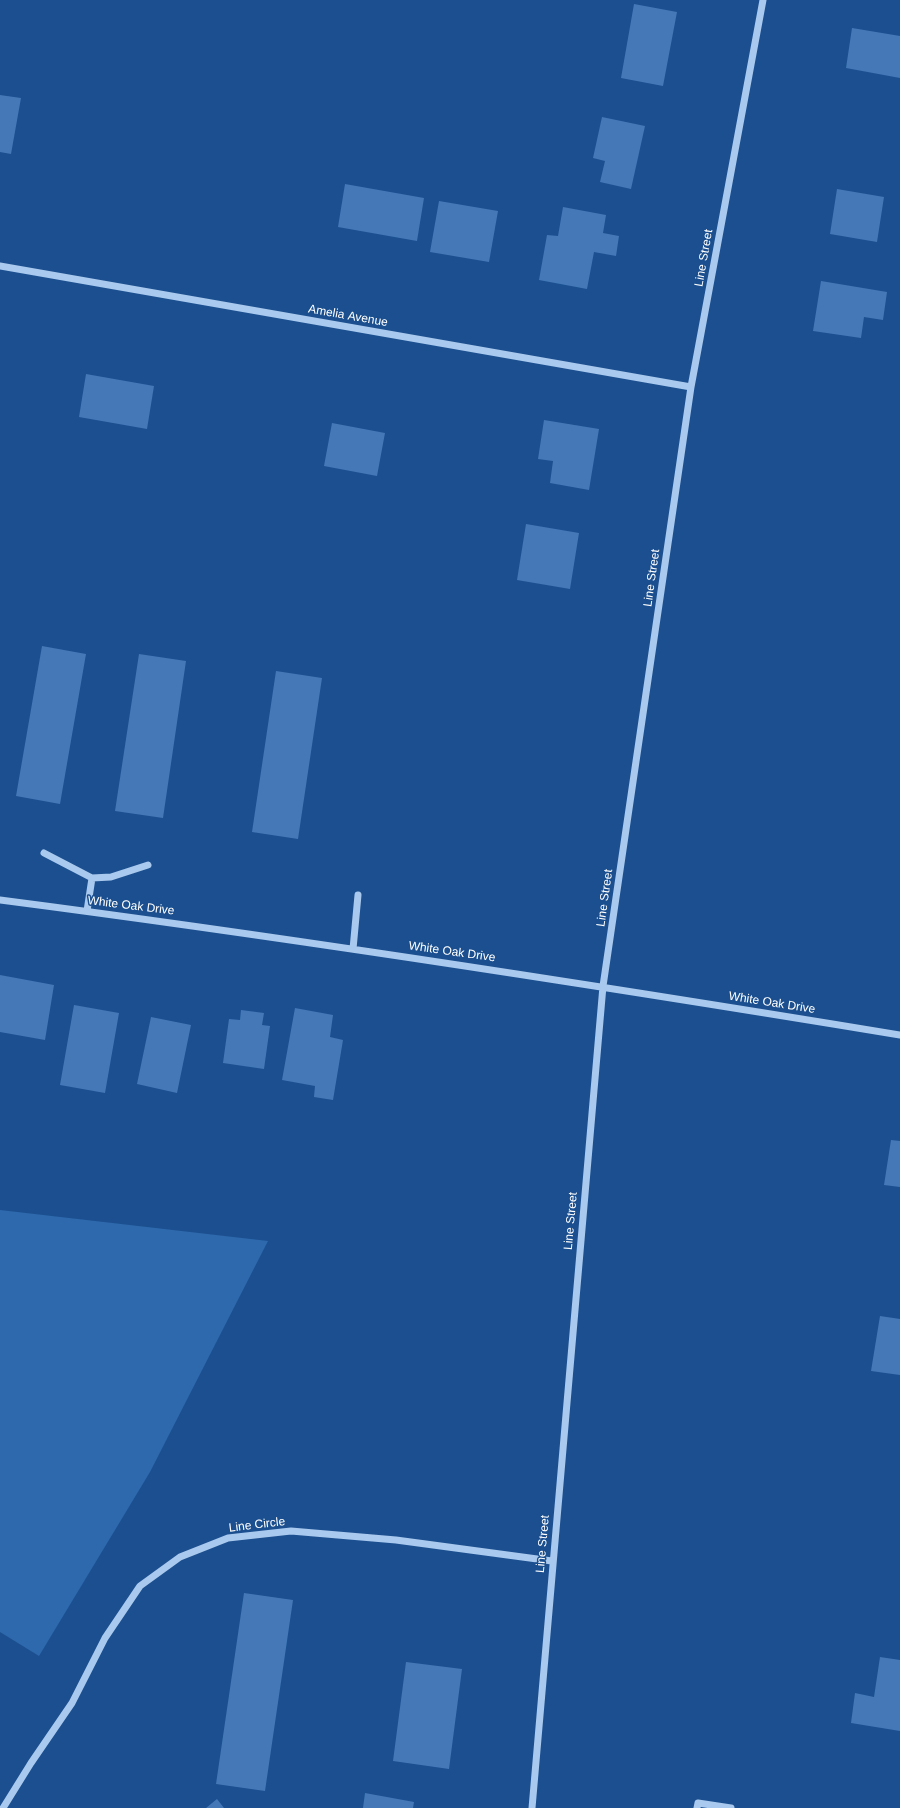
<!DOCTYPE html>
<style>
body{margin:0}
canvas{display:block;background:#1b4f8f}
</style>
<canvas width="900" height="1808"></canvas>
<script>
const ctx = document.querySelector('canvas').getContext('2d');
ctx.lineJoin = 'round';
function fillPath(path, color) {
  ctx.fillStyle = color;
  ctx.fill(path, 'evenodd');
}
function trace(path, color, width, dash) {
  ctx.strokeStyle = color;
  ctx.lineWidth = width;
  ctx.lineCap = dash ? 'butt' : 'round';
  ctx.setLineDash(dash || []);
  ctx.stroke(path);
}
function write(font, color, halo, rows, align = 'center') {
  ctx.font = font + ' Helvetica,sans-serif';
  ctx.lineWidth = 3;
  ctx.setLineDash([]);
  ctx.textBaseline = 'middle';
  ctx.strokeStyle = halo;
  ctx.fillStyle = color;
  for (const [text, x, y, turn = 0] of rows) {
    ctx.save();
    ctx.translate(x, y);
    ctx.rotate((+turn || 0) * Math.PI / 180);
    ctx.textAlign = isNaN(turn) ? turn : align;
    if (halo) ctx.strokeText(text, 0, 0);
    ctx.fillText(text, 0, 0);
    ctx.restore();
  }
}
const green = new Path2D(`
 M 0,1210 L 268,1241 L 150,1472 L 39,1656 L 0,1632 Z`);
const building = new Path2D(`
 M 634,4 L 677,12 L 663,86 L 621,78 Z
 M 852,28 L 900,36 L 900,78 L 846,68 Z
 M 0,95 L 21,98 L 11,154 L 0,152 Z
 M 602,117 L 645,126 L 631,189 L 600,182 L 605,161 L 593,158 Z
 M 345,184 L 424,198 L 417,241 L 338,227 Z
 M 837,189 L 884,197 L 877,242 L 830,234 Z
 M 439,201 L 498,211 L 489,262 L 430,252 Z
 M 563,207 L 606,215 L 603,233 L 619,236 L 616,256 L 594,252 L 587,289 L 539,280 L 547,235 L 558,236 Z
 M 821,281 L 887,292 L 883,320 L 864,317 L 861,338 L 813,331 Z
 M 86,374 L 154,386 L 147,429 L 79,417 Z
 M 544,420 L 599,429 L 589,490 L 550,483 L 553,461 L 538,459 Z
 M 332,423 L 385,433 L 377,476 L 324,466 Z
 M 526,524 L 579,533 L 570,589 L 517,580 Z
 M 42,646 L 86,654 L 60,804 L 16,796 Z
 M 139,654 L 186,661 L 163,818 L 115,811 Z
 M 276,671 L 322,678 L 298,839 L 252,832 Z
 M 0,975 L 54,985 L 45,1040 L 0,1032 Z
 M 74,1005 L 119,1013 L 105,1093 L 60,1085 Z
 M 295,1008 L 333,1015 L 330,1037 L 343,1040 L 333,1100 L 314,1097 L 315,1086 L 282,1080 Z
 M 241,1010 L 264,1013 L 262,1025 L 270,1026 L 264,1069 L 223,1063 L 229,1019 L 240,1020 Z
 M 151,1017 L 191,1025 L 177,1093 L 137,1084 Z
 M 891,1140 L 900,1141 L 900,1187 L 884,1185 Z
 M 880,1316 L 900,1319 L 900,1375 L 871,1371 Z
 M 244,1593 L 293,1600 L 265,1791 L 216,1784 Z
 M 880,1657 L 900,1660 L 900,1731 L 851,1723 L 855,1693 L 874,1697 Z
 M 406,1662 L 462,1669 L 449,1769 L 393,1761 Z
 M 365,1793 L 414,1802 L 413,1808 L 363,1808 Z
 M 217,1799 L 224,1808 L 206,1808 Z`);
const minor = new Path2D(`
 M 0,266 L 691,387
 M 44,853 L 92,878
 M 0,900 C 301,939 601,986 900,1035
 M 87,911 L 92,878 L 111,877 L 148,865
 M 353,949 L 358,895
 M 3,1808 L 31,1763 L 72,1703 L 105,1638 L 140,1586 L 180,1557 L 228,1538 L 291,1531 L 396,1540 L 552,1561
 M 532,1808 L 603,986 L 691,387 L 763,0
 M 697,1808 L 698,1803 L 731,1808`);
const streetNames = [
 ["Line Street",704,258,-80],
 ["Amelia Avenue",348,316,10],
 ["Line Street",652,578,-82],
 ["Line Street",605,898,-82],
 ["White Oak Drive",131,906,7],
 ["White Oak Drive",452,952,8],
 ["White Oak Drive",772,1003,9],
 ["Line Street",571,1221,-85],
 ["Line Circle",257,1525,-7],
 ["Line Street",543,1544,-85]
];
fillPath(green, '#2e69ad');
fillPath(building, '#4478b7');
trace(minor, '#a9c9ee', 7);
write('12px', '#fff', '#1b4f8f', streetNames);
</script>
